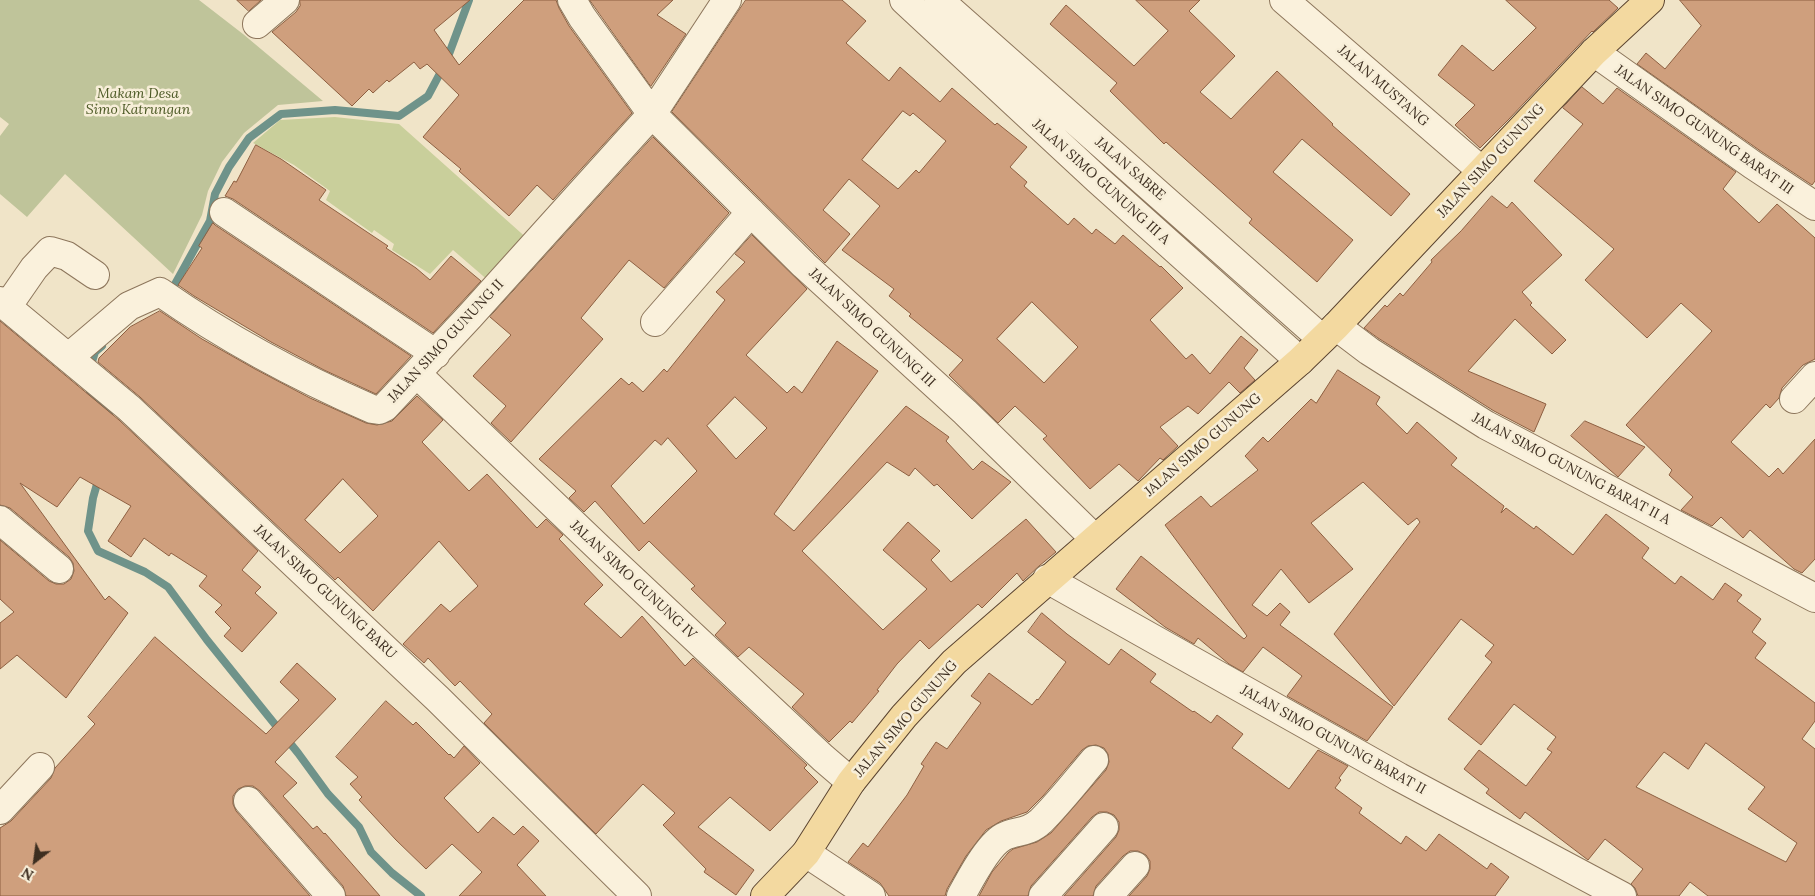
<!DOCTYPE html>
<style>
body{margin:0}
#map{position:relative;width:1815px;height:896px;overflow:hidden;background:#f0e4c8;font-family:Lora,serif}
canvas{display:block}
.north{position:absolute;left:10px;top:836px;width:50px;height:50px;-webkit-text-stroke:4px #f7eed8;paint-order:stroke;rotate:210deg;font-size:14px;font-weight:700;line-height:20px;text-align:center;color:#3d2e20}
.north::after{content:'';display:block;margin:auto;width:18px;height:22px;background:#3d2e20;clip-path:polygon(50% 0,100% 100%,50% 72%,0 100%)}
</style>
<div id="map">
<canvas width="1815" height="896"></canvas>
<div class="north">N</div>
</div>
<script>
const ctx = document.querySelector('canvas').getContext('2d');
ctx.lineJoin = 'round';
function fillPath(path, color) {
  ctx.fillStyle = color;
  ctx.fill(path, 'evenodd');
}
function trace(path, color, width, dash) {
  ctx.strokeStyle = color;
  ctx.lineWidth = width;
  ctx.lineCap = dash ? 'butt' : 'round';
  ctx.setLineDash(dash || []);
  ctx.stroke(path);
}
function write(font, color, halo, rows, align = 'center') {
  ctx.font = font + ' Lora,serif';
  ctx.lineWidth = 5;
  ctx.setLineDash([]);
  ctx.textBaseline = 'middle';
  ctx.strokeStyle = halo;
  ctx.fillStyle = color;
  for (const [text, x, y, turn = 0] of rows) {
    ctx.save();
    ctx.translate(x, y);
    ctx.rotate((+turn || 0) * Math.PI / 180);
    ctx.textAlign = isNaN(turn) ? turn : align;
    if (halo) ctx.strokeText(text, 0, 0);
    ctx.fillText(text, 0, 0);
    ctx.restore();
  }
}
const green = new Path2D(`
 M 335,117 L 399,124 L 530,241 L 490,282 L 453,250 L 430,274 L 392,250 L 394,244 L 374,230 L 372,233 L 326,200 L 330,191 L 294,165 L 253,143 L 280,120 Z`);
const cemetery = new Path2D(`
 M 0,0 L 199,0 L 243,34 L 323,101 L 278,105 L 244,133 L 222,162 L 208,191 L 202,215 L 173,274 L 65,174 L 27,217 L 0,194 L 0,136 L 9,124 L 0,117 Z`);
const stream = new Path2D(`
 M 169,291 L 174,286 L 210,221 L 215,194 L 229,167 L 249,138 L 281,114 L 335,110 L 399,116 L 428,96 L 446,62 L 469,0
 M 90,368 L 95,352 L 102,346
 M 90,392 L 109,414
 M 99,477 L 93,498 L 88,531 L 98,551 L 145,572 L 168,587 L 207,640 L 298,753 L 328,794 L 359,827 L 371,852 L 392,873 L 421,896`);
const building = new Path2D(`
 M 237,0 L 261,0 L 249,11 Z
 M 300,0 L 470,0 L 434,30 L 459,65 L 524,0 L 556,0 L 559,8 L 569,26 L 632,113 L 553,200 L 537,185 L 509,216 L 459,171 L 461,169 L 423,137 L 459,95 L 427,64 L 420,69 L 414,62 L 389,82 L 387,80 L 373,93 L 369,89 L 352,106 L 272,32 L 296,12 L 300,6 Z
 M 590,0 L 673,0 L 657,15 L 686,34 L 651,86 Z
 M 746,0 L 842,0 L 866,21 L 846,43 L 889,81 L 900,67 L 940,102 L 952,88 L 995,125 L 997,123 L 1027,147 L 1010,167 L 1027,182 L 1024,186 L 1068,225 L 1074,218 L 1092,234 L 1096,229 L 1115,244 L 1123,235 L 1160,267 L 1161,266 L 1183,288 L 1150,320 L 1186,359 L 1192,354 L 1210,374 L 1241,336 L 1258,350 L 1244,368 L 1255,380 L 1240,393 L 1229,382 L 1198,414 L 1188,406 L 1160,427 L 1178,446 L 1163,460 L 1160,458 L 1138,481 L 1119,464 L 1090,489 L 1043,439 L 1047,436 L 1015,406 L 998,423 L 949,375 L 963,360 L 909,316 L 911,314 L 889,296 L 894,289 L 842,250 L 880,206 L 849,179 L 823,210 L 850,234 L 825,263 L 672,112 ZM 903,111 L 910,116 L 913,113 L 946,141 L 919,173 L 916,170 L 898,189 L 862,160 ZM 1032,302 L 1078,347 L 1044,383 L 997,339 Z
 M 1136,0 L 1200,0 L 1189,11 L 1235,56 L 1200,92 L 1231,119 L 1277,71 L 1333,124 L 1332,125 L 1410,194 L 1391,216 L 1302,139 L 1273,172 L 1353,240 L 1317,282 L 1249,223 L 1252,219 L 1166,142 L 1164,144 L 1110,91 L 1117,83 L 1050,24 L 1066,5 L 1134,66 L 1168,31 Z
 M 1506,0 L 1609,0 L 1618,8 L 1593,32 L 1592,31 L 1509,119 L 1480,148 L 1455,125 L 1475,105 L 1438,75 L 1462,45 L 1493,71 L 1536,28 Z
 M 1680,0 L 1815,0 L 1815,181 L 1812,185 L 1762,152 L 1637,64 L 1646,53 L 1665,69 L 1701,26 Z
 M 1582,87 L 1603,104 L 1617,88 L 1736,172 L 1723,189 L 1759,223 L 1777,204 L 1815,238 L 1815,359 L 1803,365 L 1782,388 L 1779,398 L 1770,408 L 1766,404 L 1731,442 L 1769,477 L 1778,468 L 1783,474 L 1815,439 L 1815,559 L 1802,573 L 1794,569 L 1750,530 L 1743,538 L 1721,517 L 1712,526 L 1681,510 L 1693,497 L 1669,475 L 1672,470 L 1626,425 L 1712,331 L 1681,303 L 1647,338 L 1585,280 L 1614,249 L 1534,181 L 1583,124 L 1563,108 Z
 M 653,137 L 729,213 L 664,288 L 629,260 L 581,318 L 603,339 L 511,442 L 491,423 L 506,406 L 473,376 L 511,335 L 490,317 Z
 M 256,145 L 281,159 L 326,190 L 319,200 L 388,246 L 386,248 L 416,268 L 430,280 L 451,256 L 481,281 L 433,333 L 233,199 L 225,196 L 234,181 L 236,182 Z
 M 1492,196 L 1507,208 L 1512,202 L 1562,255 L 1522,292 L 1532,303 L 1530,305 L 1566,340 L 1552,354 L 1515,319 L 1468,371 L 1546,404 L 1534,432 L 1494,411 L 1378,338 L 1364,328 L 1385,305 L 1387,307 L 1400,293 L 1403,296 L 1432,262 L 1431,260 L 1461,231 Z
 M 213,223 L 215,225 L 411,356 L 376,394 L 324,370 L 271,342 L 194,296 L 178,285 L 202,248 L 199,246 Z
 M 752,235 L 807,289 L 746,355 L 787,393 L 794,386 L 802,393 L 837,341 L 878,371 L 774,514 L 794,531 L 906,406 L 949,437 L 946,441 L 973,470 L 982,461 L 1011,482 L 972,519 L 937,484 L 934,486 L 915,468 L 909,476 L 887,462 L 802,551 L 883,630 L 927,589 L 883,550 L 908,522 L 940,551 L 931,560 L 951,582 L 1026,519 L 1056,552 L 1039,566 L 1023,581 L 1017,573 L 982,608 L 978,604 L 929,649 L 920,640 L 897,664 L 877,690 L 879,691 L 852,723 L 850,721 L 829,742 L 792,707 L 804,694 L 749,647 L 738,657 L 715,635 L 726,623 L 691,589 L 695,586 L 649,541 L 639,551 L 595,501 L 584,512 L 569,498 L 576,491 L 539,459 L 621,378 L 629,385 L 632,382 L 643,392 L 664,369 L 667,372 L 725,300 L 716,292 L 745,262 L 735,254 ZM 735,397 L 767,428 L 736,459 L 707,426 ZM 668,438 L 697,471 L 644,524 L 611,486 L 655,440 L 661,445 Z
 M 160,311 L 202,339 L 255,369 L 310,398 L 366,423 L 377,425 L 392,421 L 417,396 L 443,420 L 422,442 L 469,491 L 487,474 L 537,528 L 546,519 L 563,535 L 559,539 L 603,585 L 584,604 L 621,638 L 642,616 L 685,666 L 693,658 L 807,765 L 804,768 L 818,782 L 770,831 L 730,797 L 698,827 L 754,870 L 736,895 L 704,872 L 706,869 L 663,825 L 675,813 L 643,784 L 596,834 L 484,723 L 492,714 L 460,681 L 455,686 L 428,658 L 424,663 L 403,644 L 441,604 L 450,612 L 478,586 L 439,541 L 373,611 L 338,577 L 335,580 L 140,397 L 98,362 L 99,358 L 130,327 ZM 343,479 L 378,516 L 340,553 L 305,520 Z
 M 0,321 L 119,420 L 258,551 L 242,570 L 261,587 L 255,593 L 277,613 L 242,652 L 224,636 L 231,628 L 215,612 L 222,605 L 199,586 L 207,576 L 171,553 L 169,556 L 144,538 L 131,557 L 108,541 L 131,506 L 80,477 L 57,507 L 20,483 L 105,600 L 109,596 L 128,613 L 66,698 L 17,655 L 0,669 L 0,623 L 14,612 L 0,599 L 0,540 L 49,581 L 56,584 L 64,584 L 71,579 L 74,571 L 73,563 L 69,557 L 10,508 L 0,505 Z
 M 1338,370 L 1380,397 L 1376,404 L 1407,434 L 1417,422 L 1457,458 L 1451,465 L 1504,506 L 1501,513 L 1506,508 L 1534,529 L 1536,526 L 1573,555 L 1606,514 L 1649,548 L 1642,558 L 1675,584 L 1681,576 L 1713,600 L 1725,583 L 1742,595 L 1737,601 L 1761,619 L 1752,632 L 1766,643 L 1755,658 L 1815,703 L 1815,721 L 1802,739 L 1815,749 L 1815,896 L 1708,896 L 1690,882 L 1679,896 L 1638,896 L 1635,888 L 1631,884 L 1643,869 L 1605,839 L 1588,860 L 1525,812 L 1520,819 L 1486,793 L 1489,789 L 1464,769 L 1479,750 L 1526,786 L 1552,752 L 1547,749 L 1556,737 L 1514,704 L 1481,745 L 1448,719 L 1492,662 L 1485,656 L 1494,645 L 1461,619 L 1394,706 L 1334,634 L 1420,522 L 1417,518 L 1408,525 L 1363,482 L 1311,523 L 1353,569 L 1309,603 L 1281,569 L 1252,605 L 1267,616 L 1280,603 L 1290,612 L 1280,625 L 1393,707 L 1367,741 L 1287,696 L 1302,676 L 1263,647 L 1243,672 L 1229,664 L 1198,638 L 1194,644 L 1165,627 L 1116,589 L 1141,556 L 1244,639 L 1247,636 L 1165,525 L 1201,496 L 1211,507 L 1258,470 L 1245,456 L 1263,437 L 1268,442 L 1311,399 L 1316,403 ZM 1706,743 L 1765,787 L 1748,809 L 1797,843 L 1786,862 L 1636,787 L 1664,752 L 1688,769 Z
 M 1585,421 L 1645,447 L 1618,477 L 1571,436 Z
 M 1042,613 L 1067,634 L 1109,665 L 1121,649 L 1156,674 L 1150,682 L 1193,712 L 1194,711 L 1211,723 L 1217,715 L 1243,734 L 1232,748 L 1289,789 L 1318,750 L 1348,766 L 1339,778 L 1341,780 L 1335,788 L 1362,808 L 1359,813 L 1401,844 L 1406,836 L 1426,851 L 1439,834 L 1487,869 L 1491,863 L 1509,877 L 1495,896 L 1129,896 L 1147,876 L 1150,869 L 1150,861 L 1146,855 L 1138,851 L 1130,851 L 1123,856 L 1096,886 L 1093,896 L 1064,896 L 1116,837 L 1119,830 L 1119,822 L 1114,815 L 1107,812 L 1099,812 L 1092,817 L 1031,886 L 1028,896 L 979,896 L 992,872 L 1008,853 L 1013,849 L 1037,842 L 1051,833 L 1106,770 L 1109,762 L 1108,754 L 1104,748 L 1096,745 L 1088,746 L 1082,750 L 1043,796 L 1027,812 L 1001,821 L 986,830 L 966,856 L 947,889 L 945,896 L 889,896 L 880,883 L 848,862 L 863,843 L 868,847 L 907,795 L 924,766 L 921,764 L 936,742 L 947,749 L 981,703 L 971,696 L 989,673 L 1032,705 L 1037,699 L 1038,700 L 1066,662 L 1028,632 Z
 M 155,637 L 266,734 L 299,700 L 280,682 L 297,663 L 336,699 L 275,762 L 297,783 L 283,796 L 313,829 L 317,826 L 324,834 L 325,833 L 380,896 L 346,896 L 343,886 L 260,791 L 253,786 L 245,786 L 238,789 L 233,796 L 233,804 L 236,811 L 310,896 L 0,896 L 0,828 L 11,821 L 51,778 L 55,768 L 95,724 L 88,717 Z
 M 386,701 L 413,725 L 416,722 L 449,755 L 450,754 L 454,758 L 464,746 L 480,763 L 444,798 L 478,833 L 493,817 L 514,835 L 523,826 L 539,841 L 517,865 L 546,896 L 459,896 L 482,872 L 452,844 L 426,869 L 396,840 L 359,800 L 362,797 L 350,784 L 358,777 L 336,757 Z`);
const minor = new Path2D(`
 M 572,0 L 582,17 L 652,114 L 804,265 L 965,412 L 1095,539
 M 904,0 L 1098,180 L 1300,361
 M 939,0 L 1322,339
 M 1284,0 L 1482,171
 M 257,24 L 285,0
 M 1594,52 L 1753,165 L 1815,206
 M 224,212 L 436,354
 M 0,301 L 129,408 L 438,699 L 637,896
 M 7,307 L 34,268 L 50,251 L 67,256 L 95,275
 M 655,322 L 751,212
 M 1336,326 L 1369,351 L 1486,425 L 1815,598
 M 69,357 L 129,306 L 160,292 C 226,338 298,377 372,409 L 379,410 L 385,407 L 470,316 L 652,114 L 727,0
 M 417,374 L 599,548 L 823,758 L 851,782
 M 1794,399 L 1815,376
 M 0,520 L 59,569
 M 1047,579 L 1399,777 L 1622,896
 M 248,801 L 331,896
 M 0,810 L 40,767
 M 806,853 L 871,896
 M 961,896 C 969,881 988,845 1003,837 C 1016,830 1027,834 1041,821 C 1060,802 1077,780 1094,760
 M 1043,896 L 1104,827
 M 1108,896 L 1135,866`);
const major = new Path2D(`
 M 765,896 L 806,853 L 851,782 L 904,716 L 954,662 L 1300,361 L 1336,326 L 1594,52 L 1650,0`);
const streetNames = [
 ["JALAN MUSTANG",1383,86,41],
 ["JALAN SIMO GUNUNG BARAT III",1704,130,35],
 ["JALAN SIMO GUNUNG",1491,161,-47],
 ["JALAN SABRE",1130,169,41],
 ["JALAN SIMO GUNUNG III A",1101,182,42],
 ["JALAN SIMO GUNUNG III",872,328,43],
 ["JALAN SIMO GUNUNG II",446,341,-47],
 ["JALAN SIMO GUNUNG",1203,445,-41],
 ["JALAN SIMO GUNUNG BARAT II A",1571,469,28],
 ["JALAN SIMO GUNUNG IV",633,580,43],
 ["JALAN SIMO GUNUNG BARU",325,592,43],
 ["JALAN SIMO GUNUNG",906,719,-49],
 ["JALAN SIMO GUNUNG BARAT II",1333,740,29]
];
const parkNames = [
 ["Makam Desa",138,94],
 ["Simo Katrungan",138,110]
];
fillPath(green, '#c9cf9b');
fillPath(cemetery, '#bfc49a');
trace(stream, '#6f938a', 8);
fillPath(building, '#cf9f7d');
trace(building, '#8d5f41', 1);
trace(minor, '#8d765c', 30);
trace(major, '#5b4430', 30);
trace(minor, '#faf1dc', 28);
trace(major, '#f3d9a0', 28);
write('14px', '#3d2e20', '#f7eed8', streetNames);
write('italic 14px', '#4d5a26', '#f7eed8', parkNames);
</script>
